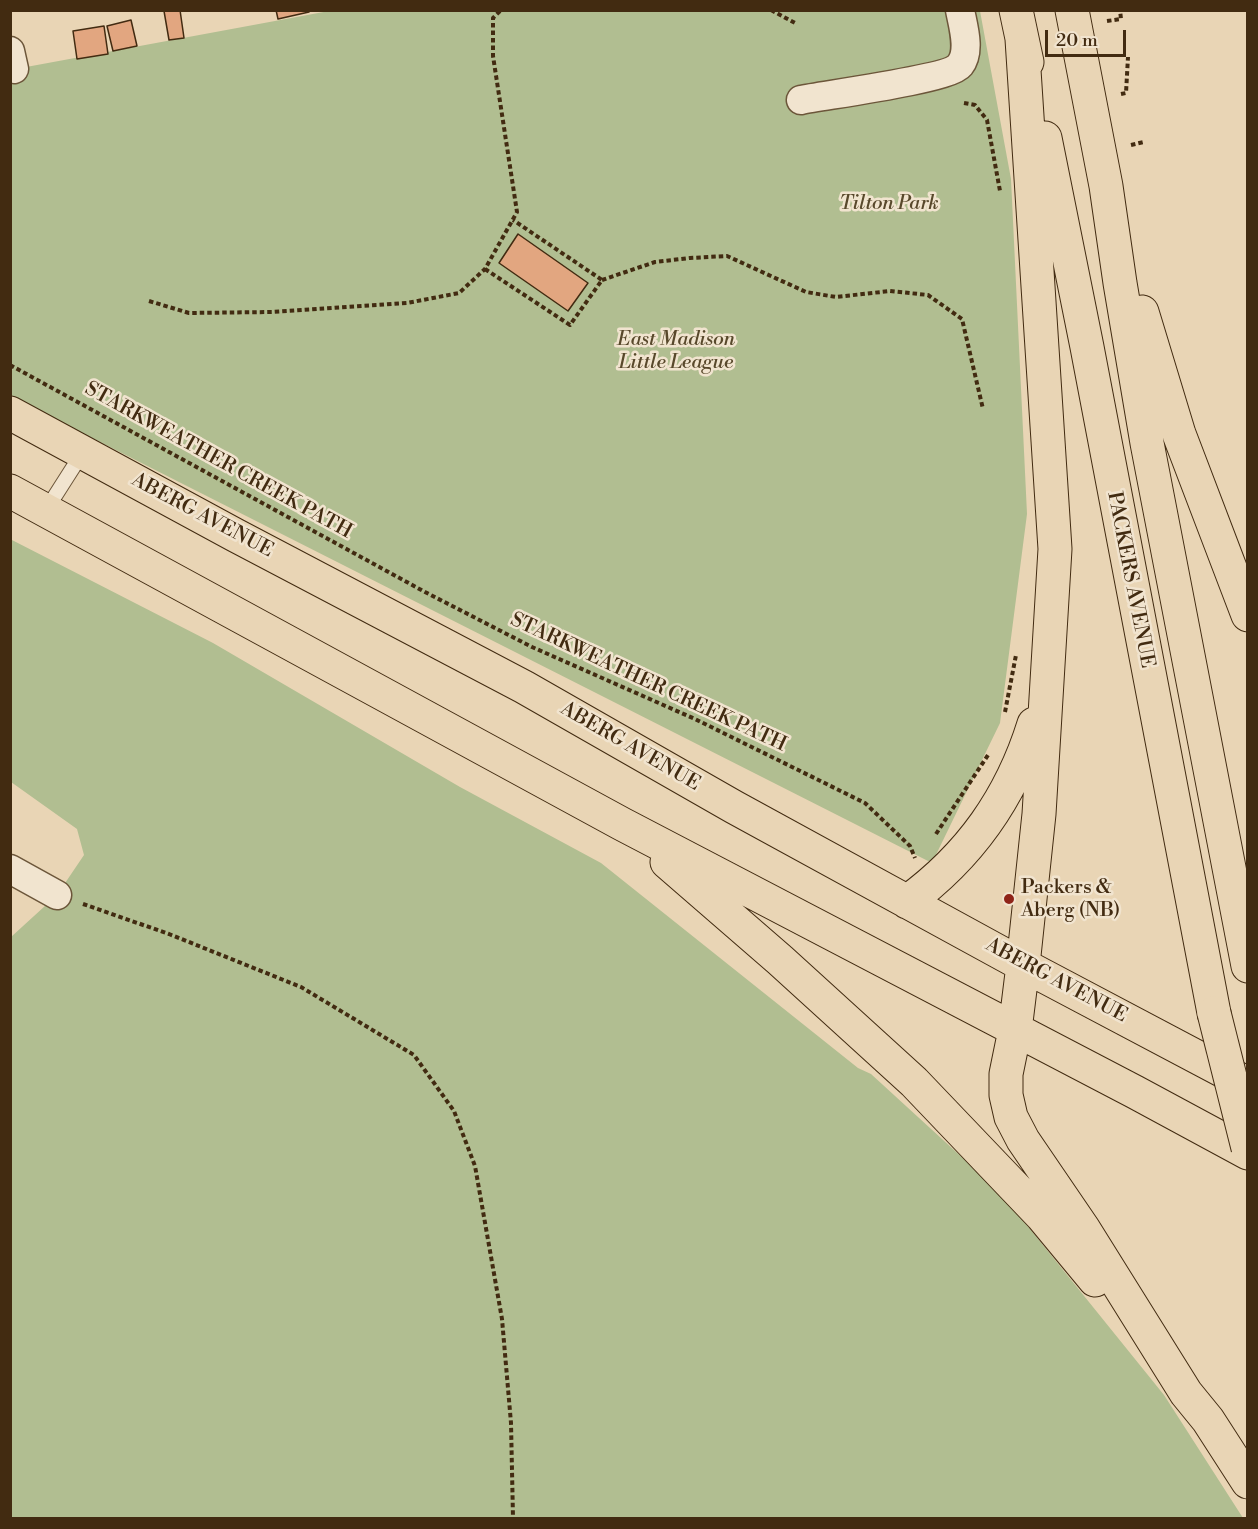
<!DOCTYPE html>
<style>
body{margin:0}
#map{position:relative;width:1258px;height:1529px;overflow:hidden;background:#e9d5b5;font-family:"Libre Bodoni",serif}
canvas{display:block}
.frame{position:absolute;inset:0;border:12px solid #422b11;pointer-events:none}
.scale{position:absolute;left:1045px;top:30px;width:81px;height:27px;box-sizing:border-box;border:3px solid #422b11;border-top:0;padding-left:8px;font-size:18px;line-height:21px;white-space:nowrap;color:#422b11;-webkit-text-stroke:4px #f1e4cf;paint-order:stroke}
</style>
<div id="map">
<canvas width="1258" height="1529"></canvas>
<div class="frame"></div>
<div class="scale">20 m</div>
</div>
<script>
const ctx = document.querySelector('canvas').getContext('2d');
ctx.lineJoin = 'round';
function fillPath(path, color) {
  ctx.fillStyle = color;
  ctx.fill(path, 'evenodd');
}
function trace(path, color, width, dash) {
  ctx.strokeStyle = color;
  ctx.lineWidth = width;
  ctx.lineCap = dash ? 'butt' : 'round';
  ctx.setLineDash(dash || []);
  ctx.stroke(path);
}
function write(font, color, halo, rows, align = 'center') {
  ctx.font = font + ' "Libre Bodoni",serif';
  ctx.lineWidth = 5;
  ctx.setLineDash([]);
  ctx.textBaseline = 'middle';
  ctx.strokeStyle = halo;
  ctx.fillStyle = color;
  for (const [text, x, y, turn = 0] of rows) {
    ctx.save();
    ctx.translate(x, y);
    ctx.rotate((+turn || 0) * Math.PI / 180);
    ctx.textAlign = isNaN(turn) ? turn : align;
    if (halo) ctx.strokeText(text, 0, 0);
    ctx.fillText(text, 0, 0);
    ctx.restore();
  }
}
const green = new Path2D(`
 M 329,11 L 980,11 L 1011,179 L 1027,514 L 1000,723 L 932,863 L 11,397 L 10,70 Z
 M 10,539 L 213,643 L 460,787 L 601,863 L 858,1068 L 871,1074 L 1001,1193 L 1164,1395 L 1243,1518 L 11,1518 L 11,937 L 57,895 L 84,855 L 77,829 L 11,782 Z`);
const building = new Path2D(`
 M 180,10 L 184,38 L 169,40 L 164,11 Z
 M 276,10 L 308,10 L 309,12 L 278,19 Z
 M 131,20 L 137,46 L 113,51 L 107,26 Z
 M 104,26 L 108,54 L 77,59 L 73,31 Z
 M 518,234 L 588,283 L 568,311 L 499,263 Z`);
const path = new Path2D(`
 M 771,10 L 795,23
 M 1107,21 L 1121,19 L 1120,10
 M 1121,94 L 1126,93 L 1128,57
 M 964,103 L 975,105 L 987,120 L 1000,191
 M 1131,145 L 1144,142
 M 485,269 L 570,325 L 602,280 L 513,220
 M 602,280 L 655,262 L 690,258 L 727,256 L 806,292 L 836,297 L 890,291 L 928,295 L 962,319 L 983,409
 M 149,301 L 189,313 L 272,312 L 407,303 L 459,293 L 485,269 L 517,212 L 493,56 L 493,18 L 501,10
 M 10,365 L 425,592 L 532,647 L 695,719 L 865,803 L 910,846 L 915,858
 M 1005,712 L 1016,655
 M 936,834 L 988,755
 M 83,904 L 169,934 L 301,987 L 414,1055 L 454,1111 L 475,1166 L 502,1319 L 511,1423 L 513,1518`);
const lane = new Path2D(`
 M 46,510 L 83,452`);
const street = new Path2D(`
 M 10,51 L 14,69
 M 801,100 C 825,95 949,79 960,65 C 971,51 963,26 960,10
 M 10,869 L 57,895`);
const primary = new Path2D(`
 M 1016,10 L 1027,62
 M 1072,10 L 1106,186 L 1120,283 L 1147,443 L 1248,966
 M 1022,39 L 1055,549 L 1039,814 L 1023,965 L 1015,1030 L 1006,1074 L 1006,1095 L 1011,1117 L 1023,1140 L 1083,1228 L 1186,1393 L 1208,1420 L 1248,1482
 M 1045,138 L 1087,347 L 1214,1013
 M 1142,312 L 1179,434 L 1248,615
 M 10,413 L 235,535 L 524,687 L 734,807 L 1023,965 L 1248,1084
 M 10,491 L 622,824 L 1135,1092 L 1248,1153
 M 667,862 L 780,960 L 914,1082 L 1042,1216 L 1095,1280
 M 907,902 C 970,856 1011,798 1034,724`);
const primaryBridge = new Path2D(`
 M 1214,1013 L 1248,1148`);
const markers = [
 [1009,899,6,"#8f2418"]
];
const parkNames = [
 ["Tilton Park",889,204],
 ["East Madison",676,340],
 ["Little League",676,363]
];
const streetNames = [
 ["STARKWEATHER CREEK PATH",218,461,29],
 ["ABERG AVENUE",202,516,28],
 ["PACKERS AVENUE",1130,580,79],
 ["STARKWEATHER CREEK PATH",648,683,25],
 ["ABERG AVENUE",630,747,30],
 ["ABERG AVENUE",1056,981,28]
];
const poiNames = [
 ["Packers &",1021,888],
 ["Aberg (NB)",1021,911]
];
fillPath(green, '#b1be91');
fillPath(building, '#e2a680');
trace(building, '#422b11', 1.5);
trace(lane, '#6c563a', 16);
trace(street, '#6c563a', 31);
trace(primary, '#422b11', 35);
trace(path, '#422b11', 4, [4.5, 3]);
trace(lane, '#f1e4cf', 14);
trace(street, '#f1e4cf', 28);
trace(primary, '#e9d5b5', 33);
trace(primaryBridge, '#422b11', 35, []);
trace(primaryBridge, '#e9d5b5', 33);
for (const [x, y, r, color] of markers) {
  const dot = new Path2D();
  dot.arc(x, y, r, 0, 2 * Math.PI);
  ctx.fillStyle = color;
  ctx.fill(dot);
  trace(dot, '#f1e4cf', 2);
}
write('italic 20px', '#58482b', '#f1e4cf', parkNames);
write('20px', '#422b11', '#f1e4cf', streetNames);
write('20px', '#422b11', '#f1e4cf', poiNames, 'left');
</script>
